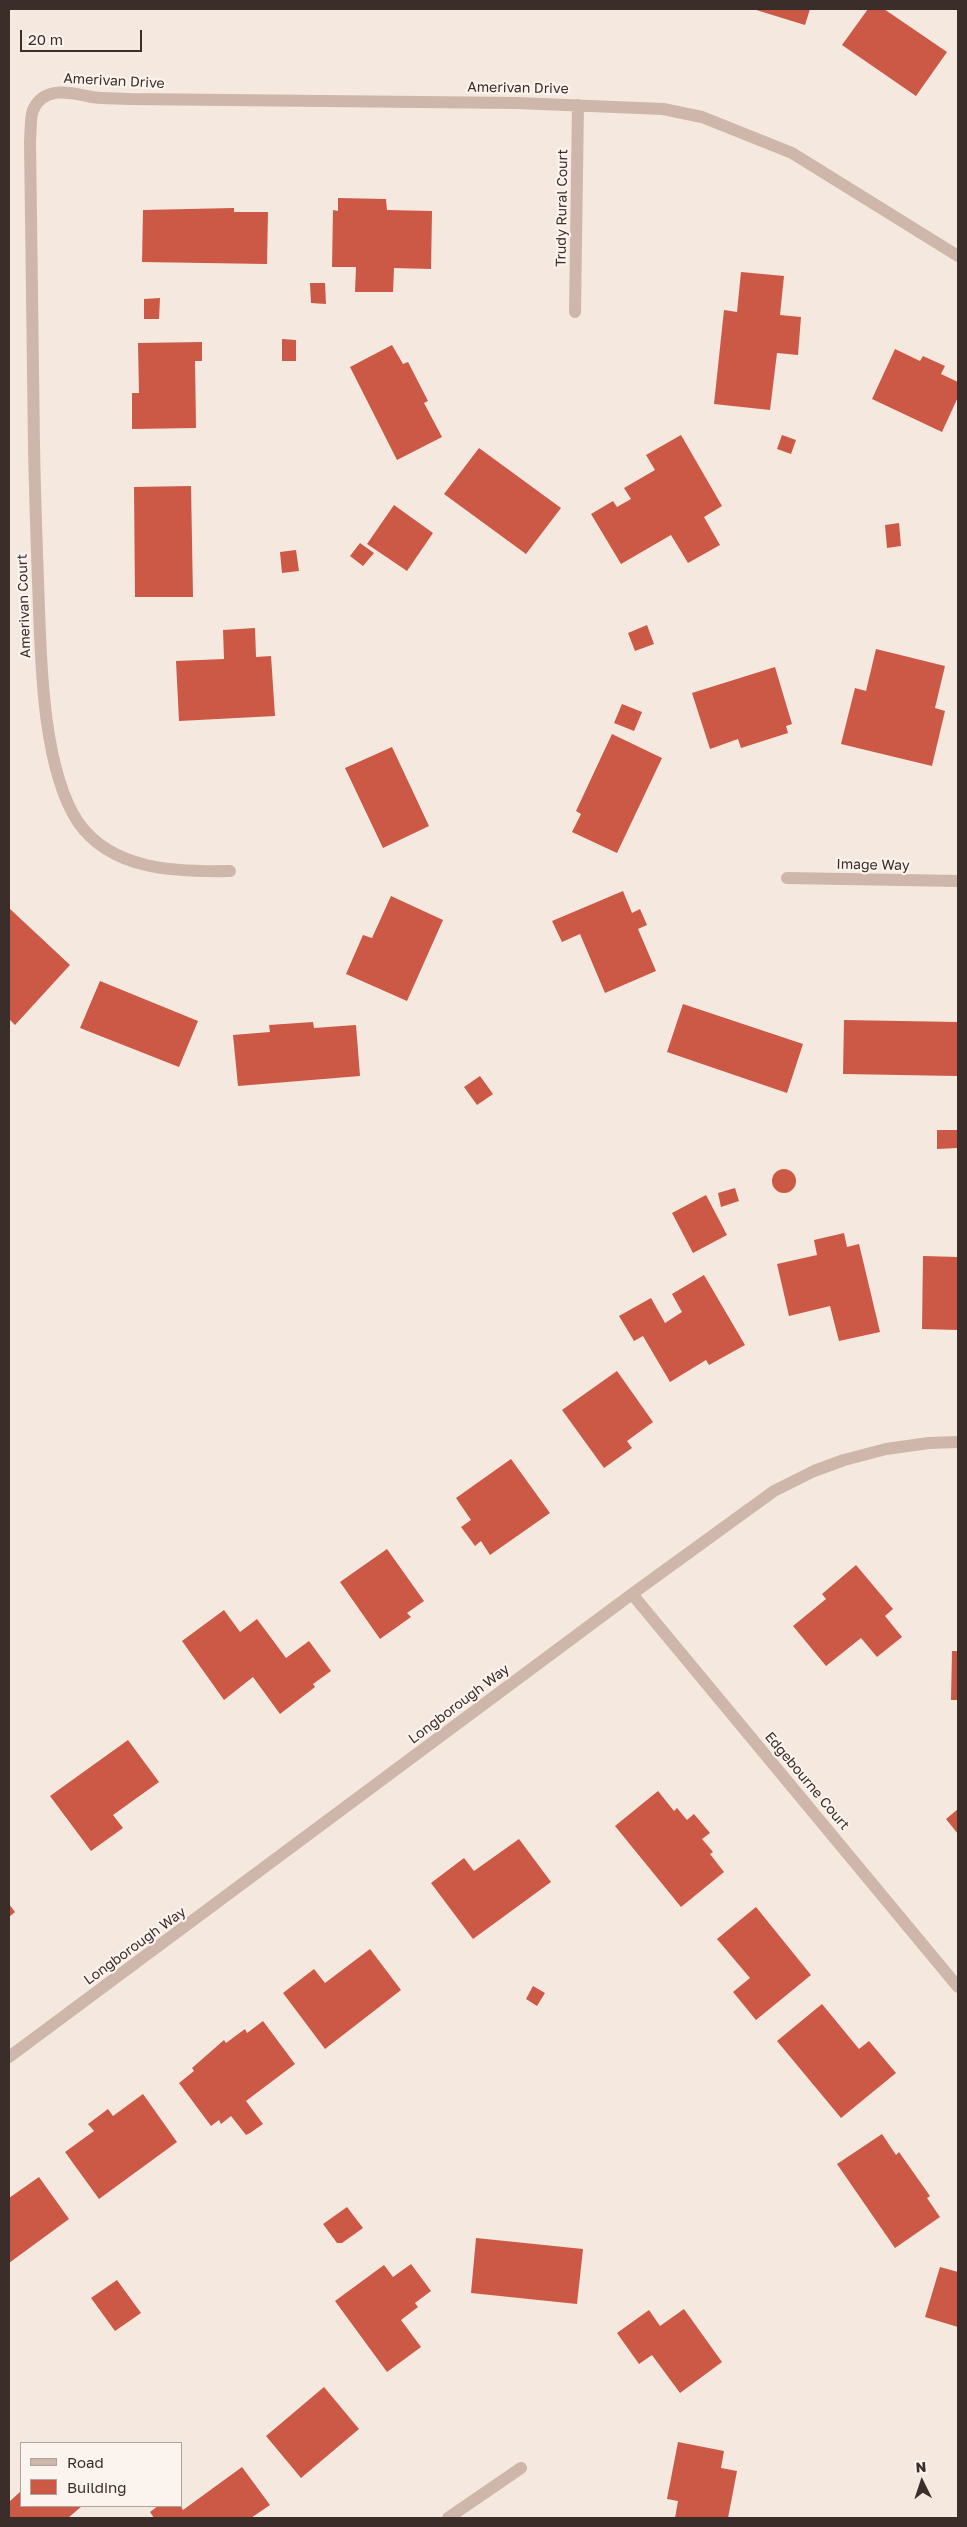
<!DOCTYPE html>
<style>
body{margin:0}
#map{position:relative;width:967px;height:2527px;overflow:hidden;background:#f4e8df;font-family:"Golos Text",sans-serif}
canvas{display:block}
.frame{position:absolute;inset:0;border:10px solid #3b2d2a;pointer-events:none}
.legend{position:absolute;left:20px;top:2442px;width:162px;height:65px;box-sizing:border-box;background:#fbf3ed;border:1px solid #aea49f;margin:0;padding:6px 9px;list-style:none;font-size:15px;color:#3b2d2a}
.legend li{display:flex;align-items:center;gap:10px;height:25px}
.legend b{width:25px;border:1px solid #aea49f}
.north{position:absolute;left:897px;top:2457px;width:50px;height:50px;-webkit-text-stroke:4px #fbf3ed;paint-order:stroke;rotate:356deg;font-size:14px;font-weight:700;line-height:20px;text-align:center;color:#3b2d2a}
.north::after{content:'';display:block;margin:auto;width:18px;height:22px;background:#3b2d2a;clip-path:polygon(50% 0,100% 100%,50% 72%,0 100%)}
.scale{position:absolute;left:20px;top:30px;width:122px;height:22px;box-sizing:border-box;border:2px solid #3b2d2a;border-top:0;padding-left:6px;font-size:15px;line-height:18px;white-space:nowrap;color:#3b2d2a;-webkit-text-stroke:4px #fbf3ed;paint-order:stroke}
</style>
<div id="map">
<canvas width="967" height="2527"></canvas>
<div class="frame"></div>
<ul class="legend">
<li><b style="height:6px;background:#ceb6aa"></b>Road</li>
<li><b style="height:14px;background:#cc5846"></b>Building</li>
</ul>
<div class="north">N</div>
<div class="scale">20 m</div>
</div>
<script>
const ctx = document.querySelector('canvas').getContext('2d');
ctx.lineJoin = 'round';
function fillPath(path, color) {
  ctx.fillStyle = color;
  ctx.fill(path, 'evenodd');
}
function trace(path, color, width, dash) {
  ctx.strokeStyle = color;
  ctx.lineWidth = width;
  ctx.lineCap = dash ? 'butt' : 'round';
  ctx.setLineDash(dash || []);
  ctx.stroke(path);
}
function write(font, color, halo, rows, align = 'center') {
  ctx.font = font + ' "Golos Text",sans-serif';
  ctx.lineWidth = 4.5;
  ctx.setLineDash([]);
  ctx.textBaseline = 'middle';
  ctx.strokeStyle = halo;
  ctx.fillStyle = color;
  for (const [text, x, y, turn = 0] of rows) {
    ctx.save();
    ctx.translate(x, y);
    ctx.rotate((+turn || 0) * Math.PI / 180);
    ctx.textAlign = isNaN(turn) ? turn : align;
    if (halo) ctx.strokeText(text, 0, 0);
    ctx.fillText(text, 0, 0);
    ctx.restore();
  }
}
const building = new Path2D(`
 M 753,9 L 810,9 L 805,25 Z
 M 868,9 L 884,9 L 947,52 L 916,96 L 842,45 Z
 M 338,198 L 386,199 L 387,210 L 432,211 L 431,269 L 394,268 L 393,292 L 355,292 L 356,267 L 332,267 L 333,210 L 338,211 Z
 M 234,208 L 234,212 L 268,212 L 267,264 L 142,262 L 143,210 Z
 M 741,272 L 784,276 L 780,315 L 801,317 L 798,355 L 777,353 L 770,410 L 714,404 L 724,310 L 737,312 Z
 M 310,283 L 325,283 L 326,304 L 311,303 Z
 M 160,298 L 159,319 L 144,319 L 144,299 Z
 M 282,339 L 296,340 L 296,361 L 282,361 Z
 M 202,342 L 202,361 L 195,361 L 196,428 L 132,429 L 132,393 L 139,393 L 138,343 Z
 M 392,345 L 403,364 L 408,362 L 428,401 L 424,403 L 442,437 L 397,460 L 350,367 Z
 M 895,349 L 920,361 L 923,356 L 945,366 L 941,374 L 958,382 L 958,397 L 942,432 L 872,399 Z
 M 681,435 L 722,506 L 704,517 L 720,545 L 688,563 L 671,535 L 621,564 L 591,514 L 613,501 L 617,507 L 631,499 L 624,488 L 655,470 L 646,455 Z
 M 782,435 L 796,440 L 791,454 L 777,449 Z
 M 479,448 L 561,508 L 526,554 L 444,494 Z
 M 191,486 L 193,597 L 135,597 L 134,487 Z
 M 394,505 L 433,533 L 407,571 L 367,544 Z
 M 899,523 L 901,546 L 887,548 L 885,525 Z
 M 360,543 L 374,553 L 363,566 L 350,556 Z
 M 296,550 L 299,571 L 282,573 L 280,552 Z
 M 647,625 L 654,644 L 635,651 L 628,633 Z
 M 255,628 L 256,657 L 271,656 L 275,716 L 179,721 L 176,661 L 224,659 L 223,630 Z
 M 876,649 L 945,666 L 935,708 L 945,711 L 932,766 L 841,744 L 855,688 L 866,691 Z
 M 775,667 L 792,724 L 786,726 L 788,733 L 741,748 L 738,739 L 710,749 L 692,693 Z
 M 622,704 L 642,712 L 634,731 L 614,723 Z
 M 612,734 L 662,758 L 617,853 L 572,832 L 581,814 L 576,811 Z
 M 392,747 L 429,826 L 383,848 L 345,768 Z
 M 623,891 L 632,913 L 640,909 L 647,925 L 638,929 L 656,971 L 605,993 L 580,934 L 562,942 L 552,921 Z
 M 391,896 L 443,920 L 407,1001 L 346,974 L 363,935 L 372,938 Z
 M 9,908 L 70,965 L 15,1025 L 9,1019 Z
 M 100,981 L 198,1021 L 179,1067 L 80,1028 Z
 M 683,1004 L 803,1044 L 787,1093 L 667,1052 Z
 M 844,1020 L 958,1022 L 958,1076 L 843,1074 Z
 M 313,1022 L 314,1028 L 356,1025 L 360,1076 L 238,1086 L 233,1035 L 270,1032 L 269,1025 Z
 M 480,1076 L 493,1094 L 477,1105 L 464,1087 Z
 M 937,1130 L 958,1130 L 958,1148 L 937,1149 Z
 M772 1181a12 12 0 1 1 24 0a12 12 0 1 1-24 0Z
 M 735,1188 L 739,1201 L 721,1207 L 718,1193 Z
 M 706,1195 L 727,1235 L 693,1253 L 672,1213 Z
 M 844,1233 L 847,1247 L 859,1244 L 880,1332 L 839,1341 L 830,1306 L 789,1316 L 777,1264 L 817,1255 L 814,1240 Z
 M 923,1256 L 958,1257 L 958,1330 L 922,1329 Z
 M 704,1275 L 745,1345 L 709,1365 L 706,1360 L 670,1382 L 643,1336 L 634,1341 L 619,1316 L 651,1298 L 665,1323 L 682,1312 L 672,1294 Z
 M 617,1371 L 653,1422 L 627,1441 L 632,1448 L 604,1468 L 562,1410 Z
 M 511,1459 L 550,1513 L 490,1555 L 481,1541 L 475,1546 L 461,1527 L 471,1520 L 456,1498 Z
 M 387,1549 L 424,1601 L 407,1613 L 411,1617 L 380,1639 L 340,1582 Z
 M 856,1565 L 893,1609 L 885,1616 L 902,1637 L 877,1657 L 861,1638 L 826,1666 L 793,1626 L 826,1599 L 822,1594 Z
 M 224,1610 L 240,1632 L 257,1619 L 286,1658 L 309,1641 L 331,1671 L 313,1684 L 315,1687 L 280,1714 L 253,1677 L 224,1700 L 182,1641 Z
 M 952,1651 L 958,1651 L 958,1700 L 951,1700 Z
 M 128,1740 L 159,1782 L 113,1815 L 123,1828 L 91,1851 L 50,1796 Z
 M 658,1791 L 674,1811 L 677,1808 L 687,1820 L 694,1814 L 710,1833 L 702,1839 L 713,1852 L 710,1854 L 724,1872 L 681,1907 L 615,1826 Z
 M 958,1809 L 958,1834 L 946,1819 Z
 M 519,1839 L 551,1882 L 473,1939 L 431,1883 L 464,1858 L 474,1871 Z
 M 9,1904 L 15,1912 L 9,1917 Z
 M 756,1907 L 811,1975 L 756,2020 L 733,1992 L 750,1978 L 717,1939 Z
 M 370,1949 L 401,1990 L 325,2049 L 283,1993 L 314,1969 L 325,1983 Z
 M 533,1986 L 545,1993 L 537,2006 L 526,1999 Z
 M 822,2004 L 859,2049 L 869,2041 L 896,2073 L 841,2118 L 777,2041 Z
 M 263,2021 L 295,2064 L 246,2101 L 263,2124 L 250,2133 L 246,2135 L 231,2116 L 221,2124 L 219,2120 L 211,2126 L 179,2083 L 194,2071 L 192,2068 L 224,2040 L 226,2043 L 245,2029 L 247,2033 Z
 M 143,2094 L 177,2142 L 99,2199 L 65,2152 L 94,2131 L 88,2124 L 108,2109 L 113,2116 Z
 M 882,2134 L 896,2155 L 899,2152 L 930,2196 L 927,2198 L 940,2217 L 895,2248 L 837,2164 Z
 M 39,2177 L 69,2219 L 9,2263 L 9,2198 Z
 M 347,2207 L 363,2228 L 342,2243 L 337,2243 L 323,2224 Z
 M 476,2238 L 583,2249 L 577,2304 L 471,2293 Z
 M 411,2264 L 431,2291 L 415,2303 L 418,2307 L 401,2320 L 421,2347 L 387,2372 L 335,2301 L 384,2265 L 393,2277 Z
 M 940,2267 L 958,2272 L 958,2327 L 925,2317 Z
 M 117,2280 L 141,2313 L 115,2331 L 91,2298 Z
 M 684,2309 L 722,2362 L 680,2393 L 652,2355 L 639,2364 L 617,2333 L 649,2310 L 660,2326 Z
 M 324,2387 L 359,2429 L 301,2478 L 266,2436 Z
 M 678,2442 L 724,2451 L 721,2468 L 737,2471 L 728,2518 L 675,2518 L 678,2501 L 667,2499 Z
 M 242,2467 L 270,2505 L 251,2518 L 154,2518 L 150,2512 L 158,2506 L 181,2506 L 183,2510 Z
 M 21,2491 L 21,2506 L 82,2506 L 68,2518 L 10,2518 L 9,2502 Z`);
const street = new Path2D(`
 M 575,312 L 578,105
 M 230,871 C 177,872 112,871 78,822 C 44,771 41,669 39,609 C 37,554 35,500 34,446 C 33,344 31,242 30,141 C 31,132 30,118 33,110 C 44,85 71,93 92,97 C 104,99 118,98 130,99 L 517,103 L 663,109 L 702,117 L 792,153 L 958,256
 M 787,878 L 958,881
 M 632,1594 L 958,1987
 M 9,2057 L 632,1594 L 774,1491 L 814,1471 L 844,1460 L 886,1449 L 929,1443 L 958,1442
 M 448,2518 L 521,2468`);
const streetNames = [
 ["Amerivan Drive",114,81,3],
 ["Amerivan Drive",518,88,1],
 ["Trudy Rural Court",562,208,-89],
 ["Amerivan Court",24,606,-92],
 ["Image Way",873,865,1],
 ["Longborough Way",459,1704,-37],
 ["Edgebourne Court",807,1781,50],
 ["Longborough Way",135,1946,-36]
];
fillPath(building, '#cc5846');
trace(street, '#ceb6aa', 12);
write('14px', '#3b2d2a', '#fbf3ed', streetNames);
</script>
